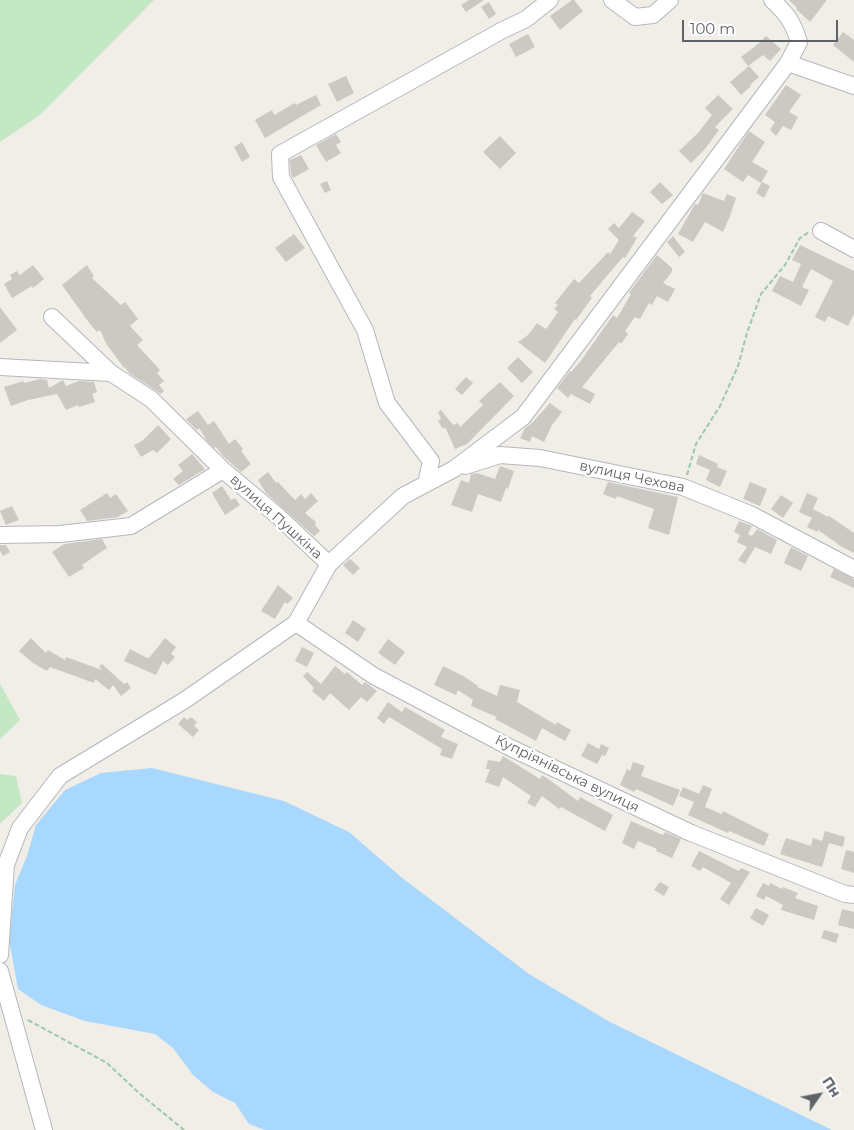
<!DOCTYPE html>
<meta charset="utf-8">
<style>
body{margin:0}
#map{position:relative;width:854px;height:1130px;overflow:hidden;background:#f0eee7;font-family:Montserrat,sans-serif}
canvas{display:block}
.north{position:absolute;left:794px;top:1070px;width:50px;height:50px;-webkit-text-stroke:4px #fff;paint-order:stroke;rotate:57deg;font-size:14px;font-weight:700;line-height:20px;text-align:center;color:#5e6267}
.north::after{content:'';display:block;margin:auto;width:18px;height:22px;background:#5e6267;clip-path:polygon(50% 0,100% 100%,50% 72%,0 100%)}
.scale{position:absolute;left:682px;top:20px;width:156px;height:22px;box-sizing:border-box;border:2px solid #5e6267;border-top:0;padding-left:6px;font-size:15px;line-height:18px;white-space:nowrap;color:#5e6267;-webkit-text-stroke:4px #fff;paint-order:stroke}
</style>
<div id="map">
<canvas width="854" height="1130"></canvas>
<div class="north">Пн</div>
<div class="scale">100 m</div>
</div>
<script>
const ctx = document.querySelector('canvas').getContext('2d');
ctx.lineJoin = 'round';
function fillPath(path, color) {
  ctx.fillStyle = color;
  ctx.fill(path, 'evenodd');
}
function trace(path, color, width, dash) {
  ctx.strokeStyle = color;
  ctx.lineWidth = width;
  ctx.lineCap = dash ? 'butt' : 'round';
  ctx.setLineDash(dash || []);
  ctx.stroke(path);
}
function write(font, color, halo, rows, align = 'center') {
  ctx.font = font + ' Montserrat,sans-serif';
  ctx.lineWidth = 4.5;
  ctx.setLineDash([]);
  ctx.textBaseline = 'middle';
  ctx.strokeStyle = halo;
  ctx.fillStyle = color;
  for (const [text, x, y, turn = 0] of rows) {
    ctx.save();
    ctx.translate(x, y);
    ctx.rotate((+turn || 0) * Math.PI / 180);
    ctx.textAlign = isNaN(turn) ? turn : align;
    if (halo) ctx.strokeText(text, 0, 0);
    ctx.fillText(text, 0, 0);
    ctx.restore();
  }
}
const green = new Path2D(`
 M 0,0 L 154,0 L 40,115 L 0,142 Z
 M 0,684 L 20,720 L 0,739 Z
 M 0,774 L 16,776 L 22,803 L 0,824 Z`);
const water = new Path2D(`
 M 152,768 L 284,801 L 349,832 L 401,877 L 529,974 L 610,1022 L 832,1130 L 265,1130 L 249,1124 L 235,1103 L 213,1092 L 193,1075 L 173,1048 L 155,1034 L 85,1021 L 41,1005 L 18,989 L 9,940 L 15,885 L 27,856 L 36,825 L 65,790 L 101,773 Z`);
const building = new Path2D(`
 M 469,0 L 484,0 L 466,12 L 461,5 Z
 M 572,0 L 574,0 L 583,11 L 560,30 L 550,16 Z
 M 789,0 L 827,0 L 810,22 L 796,9 L 797,8 Z
 M 489,2 L 496,14 L 489,19 L 481,7 Z
 M 843,32 L 854,40 L 854,62 L 833,45 Z
 M 528,34 L 535,47 L 516,57 L 509,44 Z
 M 766,36 L 781,49 L 770,61 L 763,55 L 748,66 L 741,57 L 758,44 Z
 M 749,66 L 759,77 L 750,85 L 751,86 L 741,95 L 730,82 Z
 M 346,76 L 354,93 L 337,102 L 328,84 Z
 M 786,85 L 801,95 L 789,112 L 798,117 L 791,130 L 783,126 L 776,136 L 770,130 L 775,122 L 765,115 Z
 M 316,95 L 321,105 L 265,138 L 255,120 L 272,110 L 274,115 L 295,103 L 296,105 Z
 M 718,95 L 733,109 L 715,127 L 719,130 L 705,149 L 691,163 L 679,151 L 698,133 L 712,115 L 705,108 Z
 M 749,131 L 765,142 L 752,162 L 768,171 L 761,183 L 748,175 L 743,182 L 724,169 Z
 M 336,134 L 341,142 L 336,145 L 341,153 L 326,162 L 316,145 Z
 M 500,136 L 516,153 L 500,169 L 483,152 Z
 M 242,142 L 250,157 L 242,162 L 234,147 Z
 M 301,155 L 309,169 L 293,178 L 291,174 L 290,160 Z
 M 327,181 L 331,190 L 325,193 L 320,184 Z
 M 660,182 L 673,195 L 662,204 L 650,192 Z
 M 762,182 L 770,186 L 764,198 L 756,193 Z
 M 703,193 L 724,201 L 727,194 L 736,198 L 730,216 L 723,232 L 705,222 L 693,242 L 678,234 L 695,204 L 698,205 Z
 M 632,212 L 645,221 L 633,236 L 637,238 L 625,258 L 623,257 L 590,296 L 592,298 L 576,320 L 575,319 L 545,363 L 518,342 L 528,335 L 537,323 L 546,329 L 558,312 L 554,309 L 558,305 L 555,303 L 574,279 L 579,283 L 608,252 L 610,254 L 619,240 L 608,229 L 614,223 L 619,228 Z
 M 294,234 L 305,248 L 286,262 L 275,248 Z
 M 673,236 L 685,252 L 679,257 L 667,242 Z
 M 800,245 L 854,271 L 854,314 L 848,326 L 828,316 L 825,322 L 815,317 L 833,281 L 811,269 L 802,287 L 809,290 L 801,306 L 772,291 L 780,276 L 793,282 L 801,264 L 792,260 Z
 M 657,255 L 672,268 L 672,272 L 663,283 L 675,289 L 668,302 L 657,296 L 652,305 L 649,303 L 640,319 L 635,317 L 625,331 L 628,334 L 621,344 L 619,342 L 582,387 L 595,394 L 590,404 L 571,394 L 568,398 L 557,388 L 570,371 L 571,372 L 580,362 L 613,315 L 617,318 L 631,294 L 629,293 L 631,290 Z
 M 33,265 L 44,279 L 33,288 L 32,286 L 12,298 L 4,284 L 12,279 L 10,275 L 17,271 L 20,275 Z
 M 87,265 L 94,276 L 92,278 L 121,305 L 125,302 L 138,319 L 130,326 L 143,340 L 137,345 L 160,370 L 157,373 L 164,381 L 159,385 L 164,391 L 161,394 L 129,373 L 125,367 L 124,368 L 107,345 L 100,330 L 97,332 L 90,324 L 62,285 Z
 M 0,307 L 17,330 L 0,343 Z
 M 518,357 L 533,372 L 522,383 L 507,368 Z
 M 466,377 L 473,383 L 462,395 L 455,389 Z
 M 40,379 L 47,380 L 49,388 L 63,380 L 66,386 L 79,381 L 94,382 L 97,392 L 92,394 L 95,402 L 79,407 L 78,405 L 66,410 L 57,394 L 28,400 L 11,406 L 4,387 L 23,381 L 24,383 Z
 M 500,382 L 514,396 L 467,444 L 455,449 L 445,427 L 443,429 L 438,421 L 441,419 L 438,412 L 441,410 L 453,425 L 458,423 L 460,427 L 483,405 L 479,401 Z
 M 550,403 L 562,412 L 552,425 L 544,442 L 532,436 L 530,442 L 520,438 L 525,428 L 532,423 Z
 M 198,411 L 208,425 L 214,421 L 229,444 L 235,439 L 243,449 L 241,451 L 251,464 L 241,472 L 223,456 L 216,447 L 214,448 L 207,441 L 199,428 L 197,430 L 186,419 Z
 M 158,425 L 171,439 L 157,453 L 153,450 L 141,457 L 134,445 L 142,441 Z
 M 192,454 L 205,469 L 179,485 L 173,479 L 183,471 L 178,465 Z
 M 699,455 L 718,464 L 717,467 L 727,471 L 720,487 L 706,480 L 710,470 L 696,464 Z
 M 500,466 L 514,471 L 508,489 L 506,488 L 501,502 L 478,494 L 472,512 L 451,505 L 461,480 L 469,483 L 471,474 L 477,473 L 495,479 Z
 M 268,472 L 276,483 L 278,482 L 295,500 L 301,494 L 305,499 L 311,493 L 318,501 L 305,513 L 316,522 L 315,525 L 320,531 L 314,536 L 266,493 L 258,480 Z
 M 608,482 L 678,497 L 669,535 L 648,528 L 654,509 L 617,496 L 616,499 L 603,494 Z
 M 750,482 L 767,489 L 760,506 L 743,499 Z
 M 222,486 L 231,500 L 235,498 L 240,505 L 225,515 L 212,493 Z
 M 107,493 L 110,498 L 116,494 L 128,511 L 118,517 L 87,521 L 80,510 Z
 M 807,493 L 818,498 L 813,509 L 828,517 L 829,516 L 854,533 L 854,553 L 842,547 L 818,530 L 817,532 L 807,527 L 812,518 L 799,512 Z
 M 781,495 L 793,503 L 783,518 L 771,509 Z
 M 12,506 L 19,520 L 6,525 L 0,511 Z
 M 739,521 L 752,526 L 748,534 L 752,536 L 757,529 L 777,540 L 771,554 L 755,547 L 745,564 L 738,560 L 747,547 L 737,542 L 740,535 L 734,532 Z
 M 102,539 L 107,548 L 82,565 L 84,568 L 69,577 L 52,552 L 64,544 Z
 M 0,545 L 6,545 L 10,552 L 3,556 L 0,551 Z
 M 791,547 L 808,556 L 801,571 L 784,563 Z
 M 350,559 L 360,568 L 353,575 L 343,565 Z
 M 834,569 L 854,579 L 854,588 L 830,577 Z
 M 278,585 L 293,598 L 287,604 L 285,602 L 275,619 L 261,611 Z
 M 353,620 L 366,629 L 358,642 L 345,633 Z
 M 31,638 L 46,653 L 48,650 L 65,660 L 66,657 L 102,670 L 99,666 L 102,664 L 124,684 L 127,682 L 131,688 L 121,696 L 113,685 L 109,690 L 95,679 L 94,683 L 50,667 L 47,671 L 33,663 L 19,651 Z
 M 165,638 L 176,647 L 171,654 L 175,657 L 168,665 L 163,661 L 156,675 L 124,661 L 130,649 L 147,658 L 147,657 L 149,658 Z
 M 388,639 L 405,652 L 395,665 L 378,653 Z
 M 302,647 L 314,653 L 307,667 L 295,661 Z
 M 335,666 L 345,674 L 347,672 L 362,685 L 365,682 L 377,691 L 367,702 L 361,697 L 349,710 L 330,693 L 324,701 L 312,691 L 314,688 L 303,676 L 307,672 L 321,684 Z
 M 443,666 L 465,677 L 478,686 L 477,687 L 497,696 L 500,685 L 520,690 L 517,702 L 556,725 L 557,722 L 571,730 L 565,741 L 542,728 L 536,741 L 495,719 L 497,717 L 471,706 L 473,700 L 458,690 L 456,695 L 434,685 Z
 M 388,702 L 402,712 L 405,707 L 445,730 L 441,737 L 458,744 L 452,759 L 440,755 L 442,749 L 389,717 L 384,724 L 377,718 Z
 M 184,717 L 187,720 L 191,717 L 197,722 L 194,726 L 199,730 L 193,737 L 178,724 Z
 M 588,743 L 599,749 L 601,744 L 609,748 L 605,756 L 602,755 L 597,764 L 581,756 Z
 M 503,756 L 540,779 L 542,775 L 551,781 L 578,801 L 580,797 L 613,815 L 605,831 L 561,807 L 559,809 L 542,796 L 535,807 L 527,803 L 531,796 L 503,777 L 499,787 L 485,782 L 490,769 L 486,769 L 488,760 L 500,762 Z
 M 633,762 L 645,766 L 641,776 L 680,790 L 673,806 L 636,789 L 634,792 L 620,785 L 627,769 L 630,771 Z
 M 703,785 L 712,789 L 705,807 L 722,814 L 723,811 L 769,834 L 764,846 L 729,831 L 728,833 L 688,815 L 694,802 L 679,796 L 683,787 L 699,794 Z
 M 631,821 L 663,835 L 665,832 L 681,839 L 672,858 L 656,851 L 657,849 L 638,841 L 634,849 L 622,843 Z
 M 825,831 L 845,837 L 843,847 L 829,843 L 822,867 L 780,854 L 786,838 L 811,846 L 813,838 L 822,841 Z
 M 846,850 L 854,852 L 854,873 L 841,869 Z
 M 699,851 L 739,871 L 741,868 L 750,872 L 729,905 L 720,899 L 731,883 L 703,867 L 700,871 L 691,866 Z
 M 660,882 L 669,887 L 664,896 L 654,890 Z
 M 763,883 L 769,886 L 770,883 L 782,889 L 783,887 L 798,893 L 795,898 L 818,906 L 814,920 L 781,910 L 783,905 L 766,896 L 764,900 L 756,896 Z
 M 756,908 L 769,915 L 763,926 L 750,918 Z
 M 842,909 L 854,912 L 854,929 L 838,925 Z
 M 824,930 L 839,934 L 836,943 L 821,938 Z`);
const path = new Path2D(`
 M 687,475 L 696,444 L 720,406 L 738,366 L 747,333 L 761,294 L 785,265 L 800,238 L 809,232
 M 28,1020 L 107,1063 L 139,1093 L 184,1130`);
const minor = new Path2D(`
 M 612,0 L 635,17 L 653,15 L 670,0
 M 788,63 L 854,86
 M 821,231 L 854,249
 M 52,317 L 111,373
 M 0,367 L 111,373 L 151,399 L 223,470 L 279,517 L 329,564
 M 465,466 L 500,455 L 540,458 L 683,487 L 752,515 L 854,569
 M 426,484 L 431,461 L 387,403 L 365,330 L 281,177 L 280,154 L 501,31 L 526,19 L 550,0
 M 0,535 L 60,534 L 131,526 L 223,470
 M 296,623 L 374,676 L 511,748 L 691,833 L 845,894 L 854,895
 M 0,955 L 6,865 L 20,828 L 60,776 L 185,700 L 296,623 L 329,564 L 403,496 L 454,469 L 523,417 L 788,63 L 799,42 C 793,22 787,14 772,0
 M 0,971 L 44,1130`);
const streetNames = [
 ["вулиця Чехова",632,477,12],
 ["вулиця Пушкіна",276,517,42],
 ["Купріянівська вулиця",567,774,26]
];
fillPath(green, '#c4e7c4');
fillPath(water, '#a9d8ff');
fillPath(building, '#ccc9c4');
trace(minor, '#b4b7bb', 18);
trace(path, '#9dc8aa', 2, [5, 2.5]);
trace(minor, '#fff', 16);
write('14px', '#5e6267', '#fff', streetNames);
</script>
